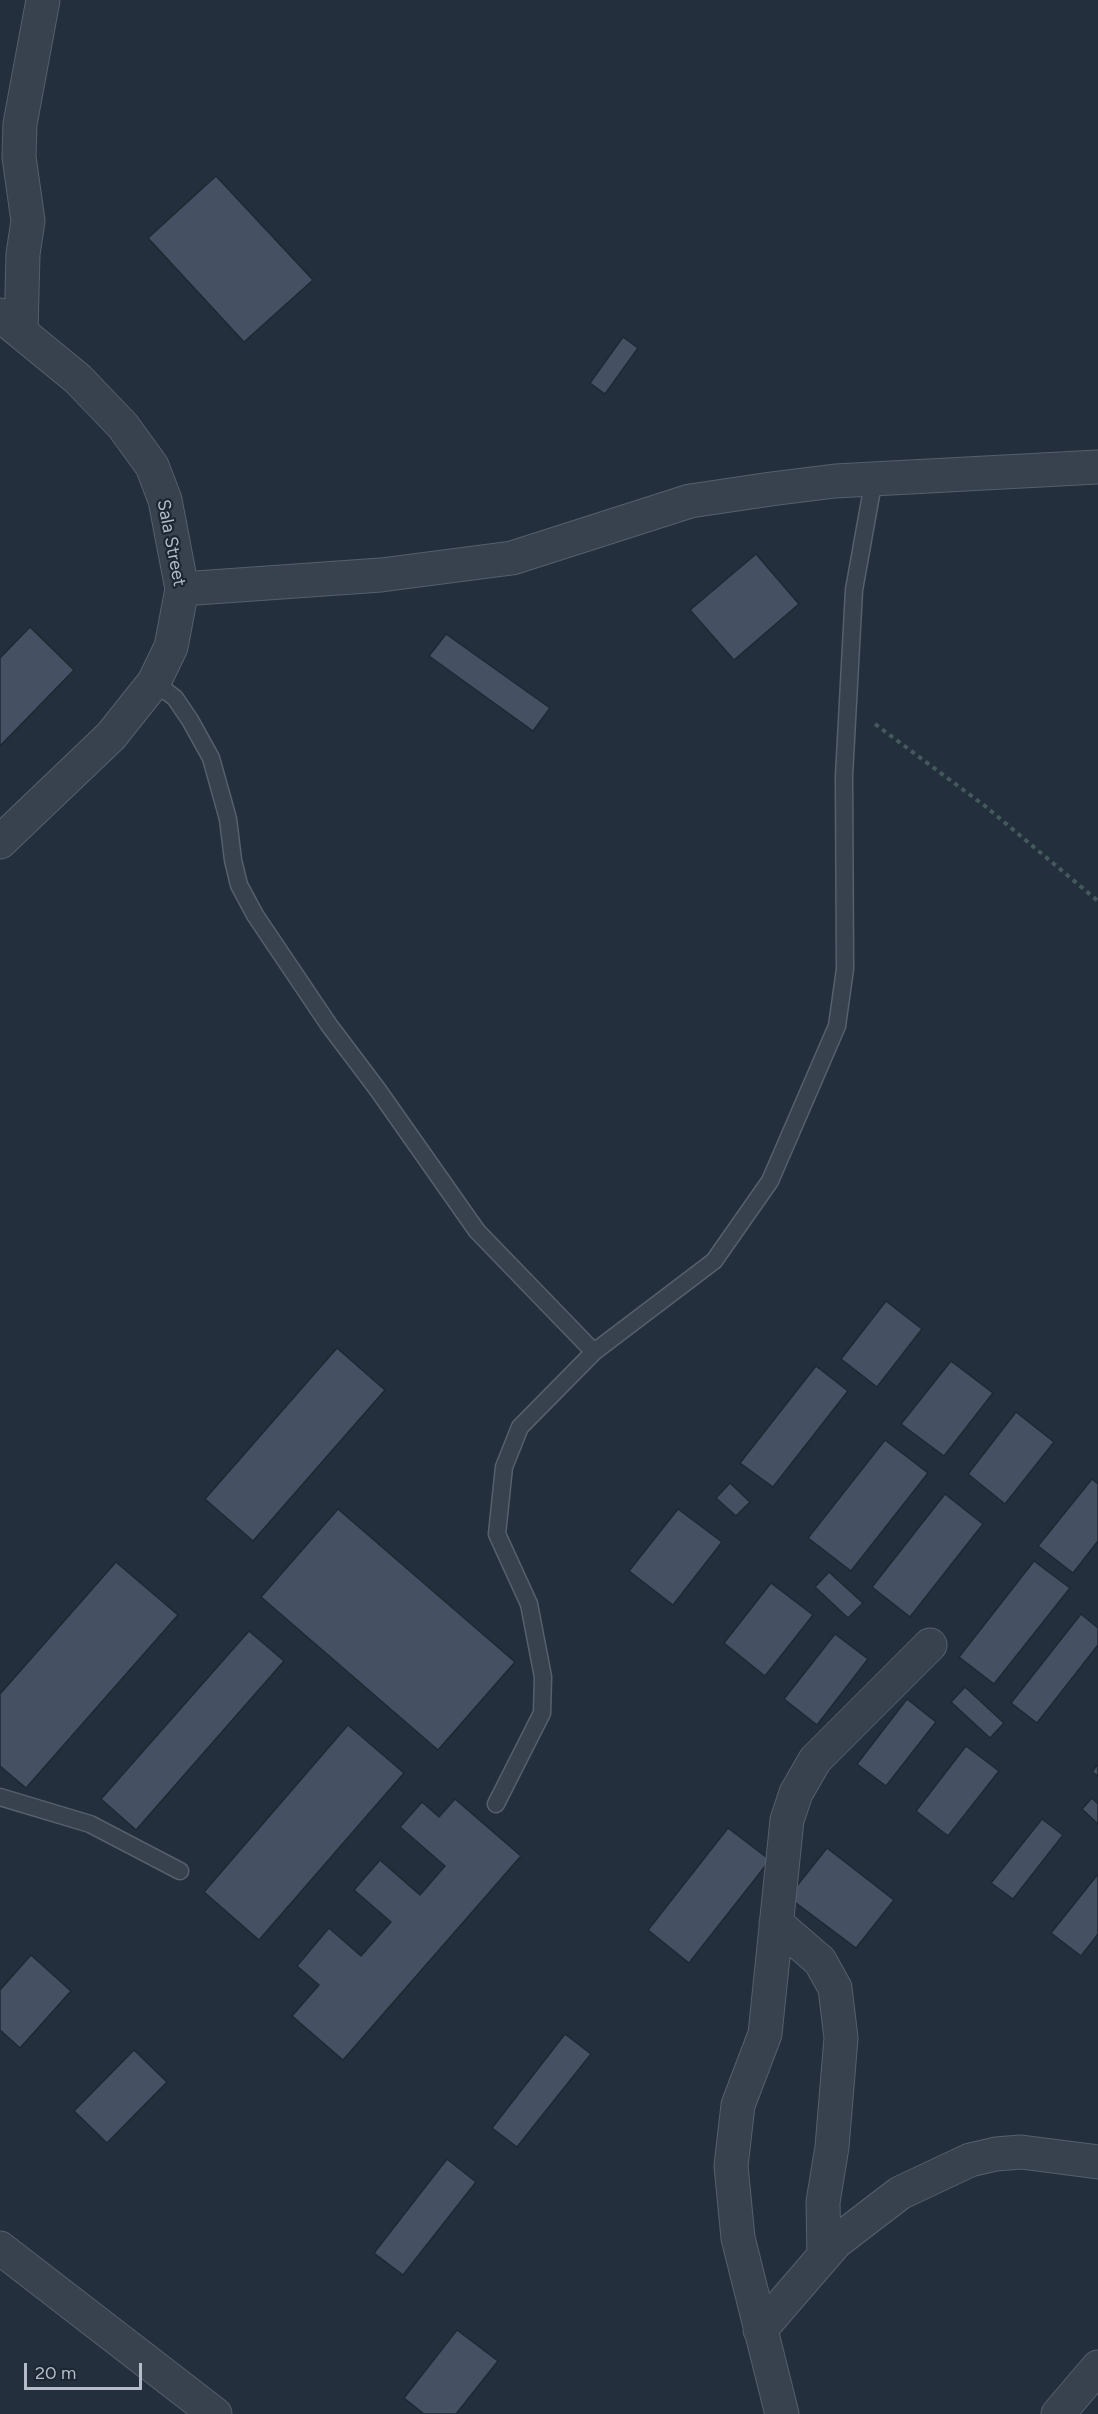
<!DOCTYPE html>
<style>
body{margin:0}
#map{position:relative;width:1098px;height:2414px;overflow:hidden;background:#242f3e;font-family:Figtree,sans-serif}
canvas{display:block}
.scale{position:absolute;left:24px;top:2363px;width:118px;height:27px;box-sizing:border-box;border:3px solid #b4bcc9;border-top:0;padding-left:8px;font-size:18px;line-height:21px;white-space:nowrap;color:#b4bcc9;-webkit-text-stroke:4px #1d2633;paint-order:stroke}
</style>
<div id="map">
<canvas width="1098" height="2414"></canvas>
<div class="scale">20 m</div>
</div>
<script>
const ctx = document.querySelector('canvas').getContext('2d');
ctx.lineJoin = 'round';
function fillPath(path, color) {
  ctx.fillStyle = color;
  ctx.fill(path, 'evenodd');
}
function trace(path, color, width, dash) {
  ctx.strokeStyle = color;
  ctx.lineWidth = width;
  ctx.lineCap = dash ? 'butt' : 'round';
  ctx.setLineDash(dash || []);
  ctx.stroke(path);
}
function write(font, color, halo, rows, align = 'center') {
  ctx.font = font + ' Figtree,sans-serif';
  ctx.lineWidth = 4.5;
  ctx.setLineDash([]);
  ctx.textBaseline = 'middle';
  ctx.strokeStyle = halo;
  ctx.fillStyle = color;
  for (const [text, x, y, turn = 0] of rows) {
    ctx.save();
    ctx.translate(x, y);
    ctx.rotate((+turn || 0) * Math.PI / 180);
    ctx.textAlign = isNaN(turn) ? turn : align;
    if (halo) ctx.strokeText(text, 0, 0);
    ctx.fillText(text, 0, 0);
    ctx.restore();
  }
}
const building = new Path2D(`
 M 216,176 L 313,280 L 244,342 L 148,238 Z
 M 623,337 L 638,348 L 605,394 L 590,383 Z
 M 756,554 L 799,604 L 734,660 L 690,610 Z
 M 30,627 L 74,670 L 0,746 L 0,658 Z
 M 446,634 L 550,708 L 533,731 L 429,656 Z
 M 886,1301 L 922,1329 L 877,1387 L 841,1359 Z
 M 337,1348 L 385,1390 L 253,1541 L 205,1499 Z
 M 951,1361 L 993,1393 L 944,1456 L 901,1424 Z
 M 816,1366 L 848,1391 L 773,1487 L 740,1463 Z
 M 1016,1412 L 1054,1442 L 1005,1504 L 968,1474 Z
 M 885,1440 L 928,1473 L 851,1571 L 808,1538 Z
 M 1092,1479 L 1098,1484 L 1098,1541 L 1073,1573 L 1038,1546 Z
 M 730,1483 L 750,1502 L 736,1516 L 716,1498 Z
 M 945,1494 L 983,1524 L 910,1617 L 872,1587 Z
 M 338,1509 L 515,1662 L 438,1750 L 261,1597 Z
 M 678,1509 L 722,1542 L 673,1605 L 629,1571 Z
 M 1034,1561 L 1070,1588 L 994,1684 L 959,1657 Z
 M 116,1562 L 178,1615 L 26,1788 L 0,1766 L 0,1694 Z
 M 829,1572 L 863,1603 L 848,1618 L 815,1587 Z
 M 771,1583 L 813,1615 L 765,1676 L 724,1643 Z
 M 1081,1614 L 1098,1628 L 1098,1645 L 1037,1723 L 1011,1703 Z
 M 249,1631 L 284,1661 L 136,1830 L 101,1799 Z
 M 835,1634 L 868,1659 L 817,1725 L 784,1699 Z
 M 965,1687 L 1004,1723 L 990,1738 L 951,1702 Z
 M 907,1699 L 936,1722 L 886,1786 L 857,1764 Z
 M 348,1725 L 404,1773 L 259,1940 L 204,1892 Z
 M 966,1746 L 999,1771 L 948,1836 L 916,1811 Z
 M 1098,1764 L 1098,1776 L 1092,1772 Z
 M 1092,1798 L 1098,1804 L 1098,1824 L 1082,1809 Z
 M 455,1799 L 521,1856 L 343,2060 L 292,2016 L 319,1985 L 297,1966 L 329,1928 L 361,1956 L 391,1922 L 354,1890 L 380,1860 L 420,1895 L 445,1866 L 400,1827 L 422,1802 L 439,1817 Z
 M 1042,1819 L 1063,1835 L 1013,1899 L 991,1883 Z
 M 728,1828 L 770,1860 L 689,1963 L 648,1930 Z
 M 827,1848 L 894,1900 L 856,1948 L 788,1897 Z
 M 1098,1874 L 1098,1934 L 1081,1956 L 1051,1933 Z
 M 31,1955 L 71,1991 L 20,2048 L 0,2030 L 0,1990 Z
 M 565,2034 L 591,2054 L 517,2147 L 492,2128 Z
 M 134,2050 L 167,2082 L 107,2143 L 74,2111 Z
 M 447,2159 L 476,2182 L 403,2275 L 374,2253 Z
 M 457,2330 L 498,2361 L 456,2414 L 424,2414 L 404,2398 Z`);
const path = new Path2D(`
 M 875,724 L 985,806 L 1098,901`);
const service = new Path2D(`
 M 154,682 L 175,698 L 190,720 L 211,758 L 228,819 L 233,860 L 239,885 L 255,915 L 329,1025 L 378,1090 L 477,1231 L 594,1352
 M 0,1797 L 90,1824 L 180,1871
 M 496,1804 L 542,1713 L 543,1677 L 529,1604 L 497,1534 L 504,1467 L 520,1427 L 594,1352 L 714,1261 L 770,1181 L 837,1026 L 845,969 L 844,776 L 854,590 L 874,478`);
const minor = new Path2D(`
 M 0,315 L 78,379 L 123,426 L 152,466 L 165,500 L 182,589 L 171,647 L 154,682 L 111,736 L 0,842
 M 21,332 L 23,254 L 28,221 L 19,157 L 20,124 L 43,0
 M 182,589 L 381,575 L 512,558 L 690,501 L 771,489 L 835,481 L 1098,467
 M 776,1923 L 820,1961 L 835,1988 L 841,2038 L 832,2147 L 823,2202 L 824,2256
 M 0,2248 L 215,2414
 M 760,2330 L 836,2242 L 900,2193 L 970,2160 L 996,2154 L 1021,2152 L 1098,2162
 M 782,2414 L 738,2238 L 731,2166 L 738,2105 L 765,2034 L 787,1820 L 796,1793 L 815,1760 L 930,1645`);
const tertiary = new Path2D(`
 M 1058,2414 L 1098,2367`);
const streetNames = [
 ["Sala Street",171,543,79]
];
fillPath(building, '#455162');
trace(building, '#1f2835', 1.5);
trace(service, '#565f6c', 19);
trace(minor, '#565f6c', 35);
trace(tertiary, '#565f6c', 35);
trace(path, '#44595c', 4, [4.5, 4.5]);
trace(service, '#38414e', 16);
trace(minor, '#38414e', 33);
trace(tertiary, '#38414e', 33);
write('18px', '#b4bcc9', '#1d2633', streetNames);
</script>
